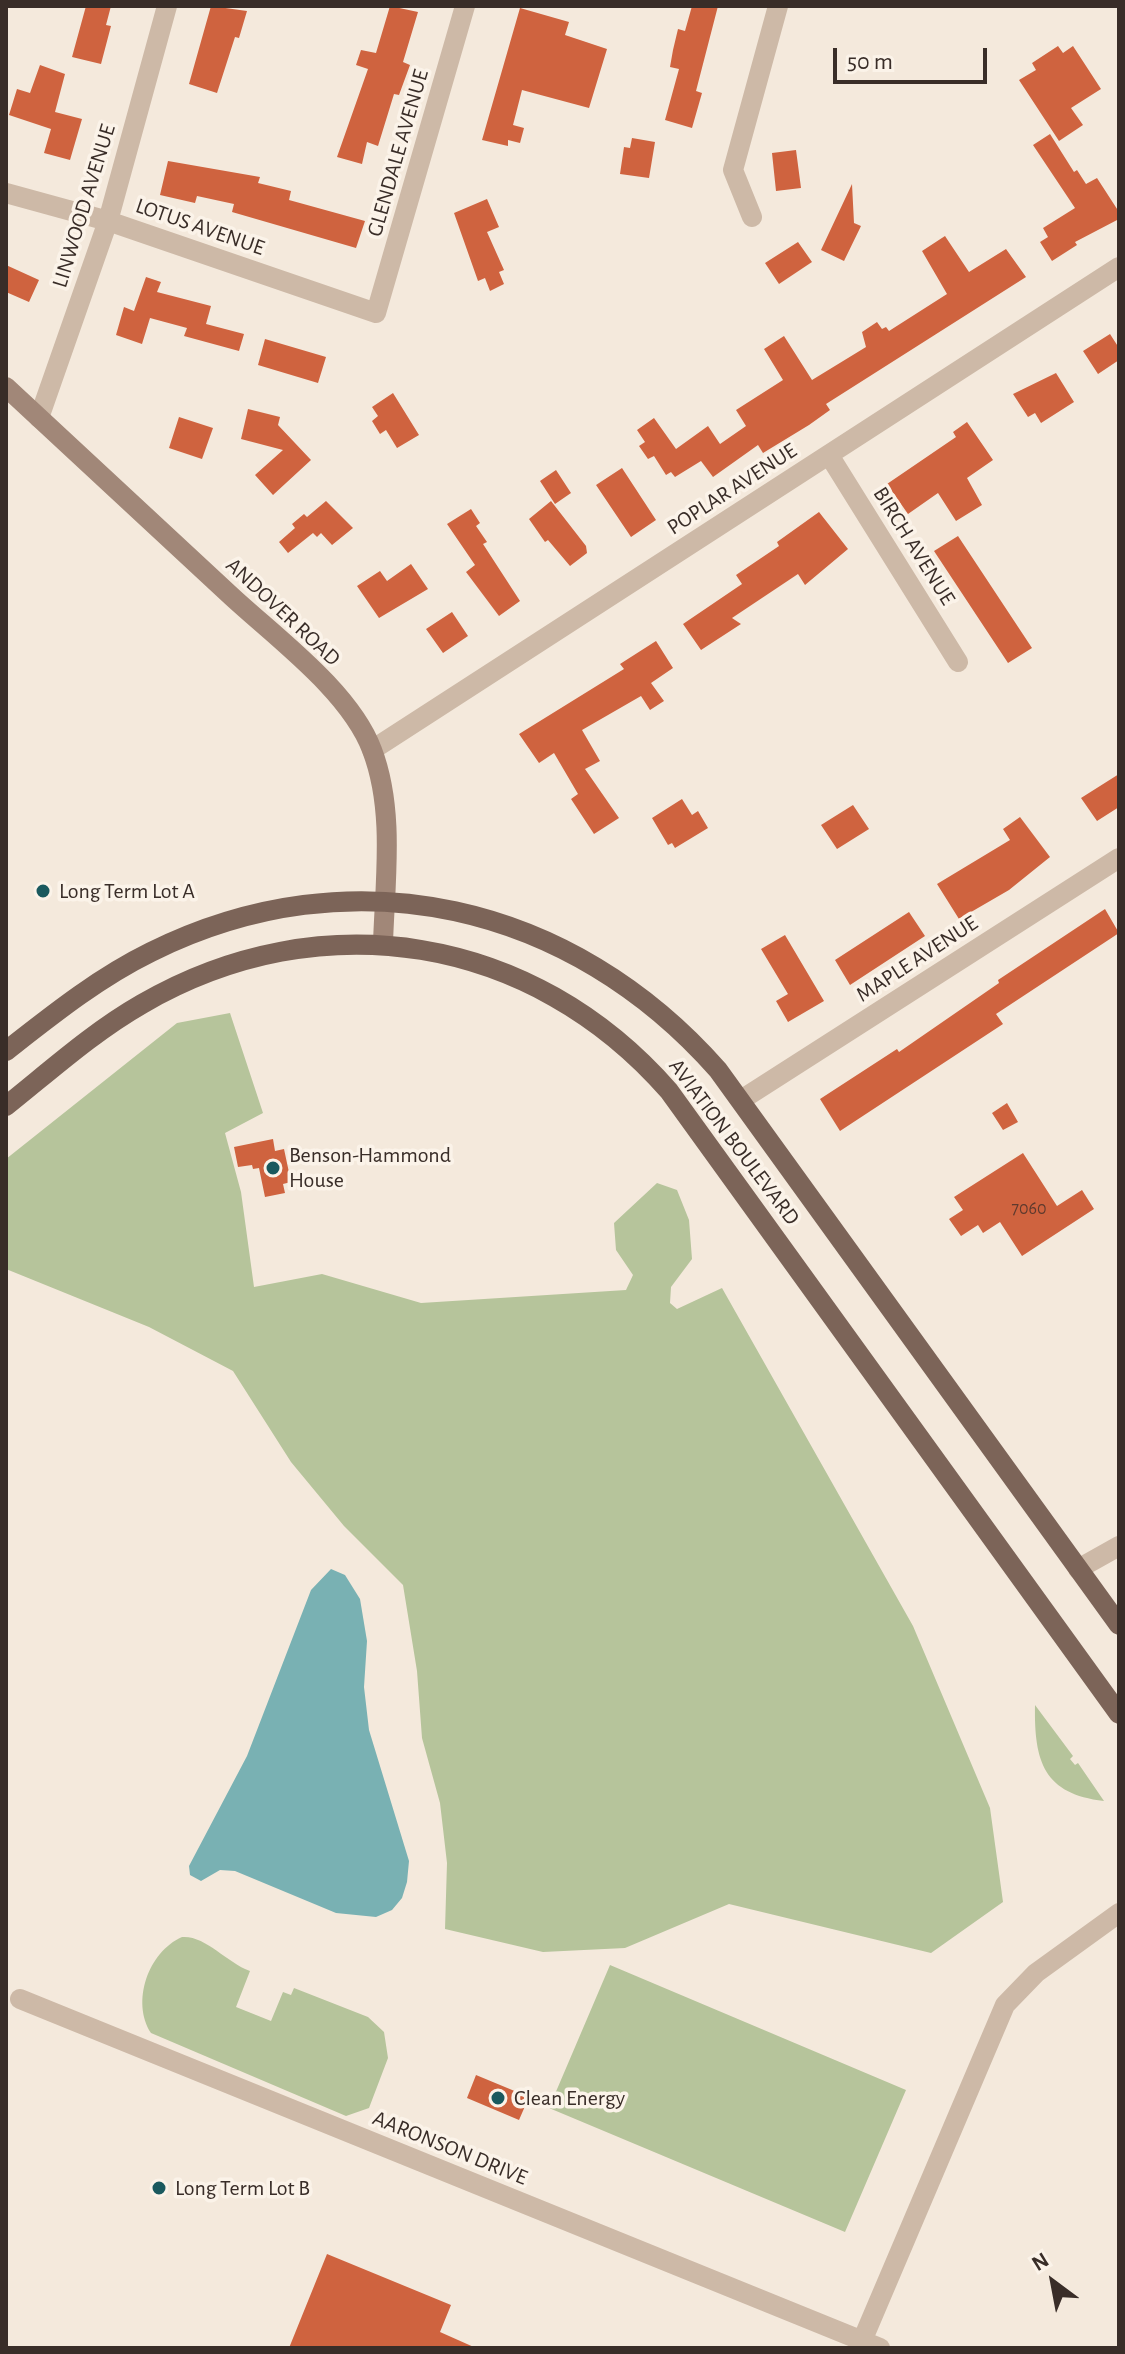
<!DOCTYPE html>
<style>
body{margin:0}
#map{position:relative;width:1125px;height:2354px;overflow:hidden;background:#f4e9dc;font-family:"Alegreya Sans",sans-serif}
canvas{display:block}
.frame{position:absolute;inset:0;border:8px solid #392d28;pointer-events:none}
.north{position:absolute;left:1013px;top:2242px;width:80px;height:80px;-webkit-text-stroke:6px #fbf3e9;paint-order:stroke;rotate:328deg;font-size:22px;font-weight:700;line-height:32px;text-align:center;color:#392d28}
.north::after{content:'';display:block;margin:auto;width:28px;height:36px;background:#392d28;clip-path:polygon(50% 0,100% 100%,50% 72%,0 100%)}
.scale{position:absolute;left:833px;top:48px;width:154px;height:36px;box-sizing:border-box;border:4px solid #392d28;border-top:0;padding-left:10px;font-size:24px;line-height:28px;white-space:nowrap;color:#392d28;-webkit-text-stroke:6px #fbf3e9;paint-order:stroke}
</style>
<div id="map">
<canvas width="1125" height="2354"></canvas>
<div class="frame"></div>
<div class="north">N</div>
<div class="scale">50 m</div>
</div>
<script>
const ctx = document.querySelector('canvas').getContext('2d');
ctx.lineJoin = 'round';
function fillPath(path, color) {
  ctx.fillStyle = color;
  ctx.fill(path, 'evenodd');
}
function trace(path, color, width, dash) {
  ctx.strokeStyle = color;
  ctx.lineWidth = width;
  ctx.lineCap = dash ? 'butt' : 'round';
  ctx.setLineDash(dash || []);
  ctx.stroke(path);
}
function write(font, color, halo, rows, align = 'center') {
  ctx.font = font + ' "Alegreya Sans",sans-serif';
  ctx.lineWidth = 7;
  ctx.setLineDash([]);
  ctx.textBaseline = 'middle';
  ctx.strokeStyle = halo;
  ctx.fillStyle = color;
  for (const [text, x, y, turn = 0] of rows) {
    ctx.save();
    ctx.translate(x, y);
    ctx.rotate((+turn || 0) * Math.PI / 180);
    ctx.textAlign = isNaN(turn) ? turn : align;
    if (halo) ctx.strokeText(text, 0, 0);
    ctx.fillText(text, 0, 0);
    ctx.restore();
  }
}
const green = new Path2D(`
 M 230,1013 L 263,1113 L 225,1133 L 241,1192 L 254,1287 L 322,1274 L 421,1303 L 626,1290 L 633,1275 L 616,1250 L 614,1223 L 657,1183 L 677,1190 L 689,1220 L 692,1259 L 671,1287 L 670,1303 L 677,1309 L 722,1288 L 913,1626 L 990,1808 L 1003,1902 L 931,1953 L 729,1904 L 625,1948 L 543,1952 L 445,1929 L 447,1863 L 440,1803 L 422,1738 L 417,1671 L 403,1585 L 344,1526 L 291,1462 L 233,1371 L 149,1327 L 6,1269 L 6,1159 L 177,1023 Z
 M 1035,1705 L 1073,1756 L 1070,1759 L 1075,1765 L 1078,1763 L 1104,1801 C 1044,1794 1034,1762 1035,1705 Z
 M 182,1937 C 205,1935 226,1962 250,1971 L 236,2007 L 271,2021 L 283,1992 L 291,1995 L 294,1988 L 368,2017 L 384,2032 L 388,2058 L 369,2108 L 346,2116 L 151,2033 C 131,2002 148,1952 182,1937 Z
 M 610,1965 L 906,2090 L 845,2232 L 549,2108 Z`);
const water = new Path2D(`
 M 331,1569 L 345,1575 L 360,1599 L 367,1641 L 364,1687 L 369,1730 L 409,1861 L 407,1882 L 402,1898 L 392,1910 L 376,1917 L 336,1913 L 235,1871 L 220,1870 L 201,1881 L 190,1875 L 189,1866 L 247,1756 L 311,1590 Z`);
const building = new Path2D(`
 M 86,6 L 111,6 L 106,25 L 111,26 L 101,64 L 72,57 Z
 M 211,6 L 247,11 L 239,38 L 235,37 L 217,93 L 189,84 Z
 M 390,6 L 418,12 L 403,62 L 410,65 L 399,95 L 394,94 L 378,146 L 367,142 L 362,164 L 337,157 L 368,69 L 356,65 L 361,50 L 376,53 Z
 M 692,6 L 718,6 L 696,91 L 702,93 L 692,128 L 665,120 L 679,69 L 670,67 L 673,50 L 678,29 L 685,31 Z
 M 520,8 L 569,22 L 565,35 L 607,49 L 589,108 L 522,90 L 513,125 L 524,128 L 520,143 L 508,140 L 508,146 L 482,140 Z
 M 1058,46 L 1063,53 L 1073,46 L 1101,89 L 1071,108 L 1083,125 L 1059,141 L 1019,80 L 1036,70 L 1032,63 Z
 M 40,65 L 65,74 L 55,112 L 82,119 L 70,160 L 44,153 L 51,129 L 9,115 L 17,89 L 30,93 Z
 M 1050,134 L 1074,172 L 1077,170 L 1086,184 L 1097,178 L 1119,212 L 1119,219 L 1075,242 L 1077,245 L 1052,261 L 1040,242 L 1048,237 L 1043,228 L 1075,208 L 1033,145 Z
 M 632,138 L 655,142 L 649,178 L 620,174 L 624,147 L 630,148 Z
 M 796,150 L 801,188 L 776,191 L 772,153 Z
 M 168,161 L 260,177 L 258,183 L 291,191 L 289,200 L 365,221 L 356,248 L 232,212 L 234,204 L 197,196 L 195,203 L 160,195 Z
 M 852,184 L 854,223 L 861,226 L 844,261 L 821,250 Z
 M 487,199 L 499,227 L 487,232 L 504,270 L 499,272 L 504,284 L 490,291 L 485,278 L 478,281 L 454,213 Z
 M 945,236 L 969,272 L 1006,249 L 1026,277 L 826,404 L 830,410 L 809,425 L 763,453 L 758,445 L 713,477 L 701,461 L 675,477 L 671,472 L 666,475 L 654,456 L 648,459 L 639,446 L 645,442 L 637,430 L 654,418 L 676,449 L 708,426 L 720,444 L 746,426 L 736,410 L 783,380 L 764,349 L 784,336 L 812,380 L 866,347 L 862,332 L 877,322 L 882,329 L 886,327 L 889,331 L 947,294 L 922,251 Z
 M 798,242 L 812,262 L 779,284 L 765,263 Z
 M 6,265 L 39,280 L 29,302 L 6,292 Z
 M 146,277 L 161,282 L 157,292 L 211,306 L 206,324 L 244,334 L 239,351 L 184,336 L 187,328 L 150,318 L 142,344 L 116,335 L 124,307 L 134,311 Z
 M 1110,334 L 1119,348 L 1119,360 L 1098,374 L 1083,351 Z
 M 265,339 L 326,357 L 318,383 L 258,365 Z
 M 1056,373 L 1074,402 L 1041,423 L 1035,413 L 1028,417 L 1013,394 Z
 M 393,393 L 419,435 L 397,448 L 386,430 L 380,434 L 372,421 L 378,416 L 372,407 Z
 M 248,409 L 280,417 L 278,425 L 311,460 L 273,495 L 255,475 L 283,450 L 241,439 Z
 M 179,417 L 213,428 L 202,459 L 169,448 Z
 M 967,422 L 993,460 L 967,478 L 982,505 L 956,521 L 938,493 L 908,514 L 887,484 L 956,437 L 953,432 Z
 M 622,468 L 656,520 L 631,537 L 596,485 Z
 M 556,470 L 571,493 L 555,504 L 540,481 Z
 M 326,501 L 353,528 L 332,545 L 321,533 L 317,537 L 313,533 L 288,553 L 279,542 L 295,528 L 292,524 L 304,514 L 307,517 Z
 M 551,501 L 586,546 L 587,553 L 570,566 L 548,540 L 545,542 L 529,519 Z
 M 471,509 L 480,523 L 476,526 L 487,542 L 483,544 L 520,601 L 499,616 L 466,572 L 475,565 L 447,524 Z
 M 819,512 L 848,549 L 805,585 L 798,574 L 732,618 L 741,624 L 701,650 L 683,624 L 742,584 L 736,575 L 779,546 L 777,542 Z
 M 958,536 L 1032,648 L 1008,663 L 934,551 Z
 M 411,564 L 428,589 L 379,618 L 357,586 L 380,571 L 387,581 Z
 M 452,612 L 468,636 L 443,653 L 426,629 Z
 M 656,641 L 673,668 L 651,683 L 664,701 L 650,710 L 641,696 L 582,730 L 600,761 L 585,769 L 619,818 L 594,834 L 571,799 L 578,794 L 554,753 L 539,763 L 519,734 L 624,669 L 620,664 Z
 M 1119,774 L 1119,807 L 1097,821 L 1081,798 Z
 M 682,799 L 692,815 L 698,811 L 708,828 L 675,848 L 672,843 L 668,845 L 652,818 Z
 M 853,805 L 869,829 L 837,849 L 821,825 Z
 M 1020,817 L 1050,857 L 1009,890 L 959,919 L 937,884 L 1010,840 L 1003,829 Z
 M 1105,909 L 1119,933 L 996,1014 L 1003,1024 L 840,1131 L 820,1099 L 897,1049 L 899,1052 L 999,983 L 998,980 Z
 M 909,912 L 925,936 L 850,985 L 835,960 Z
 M 785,935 L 824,1001 L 788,1022 L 776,1001 L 788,994 L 761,949 Z
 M 1007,1103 L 1018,1122 L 1003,1130 L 992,1113 Z
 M 273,1139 L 275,1151 L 284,1149 L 291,1182 L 283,1184 L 285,1193 L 265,1197 L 259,1168 L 253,1169 L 252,1165 L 238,1167 L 234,1147 Z
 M 1023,1153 L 1057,1206 L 1082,1190 L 1094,1209 L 1022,1256 L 1000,1222 L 983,1233 L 978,1225 L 961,1236 L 949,1219 L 963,1210 L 954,1197 Z
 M 476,2075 L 529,2097 L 519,2120 L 467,2098 Z
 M 327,2254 L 451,2305 L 440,2332 L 476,2348 L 289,2348 Z`);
const minor = new Path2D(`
 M 6,193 L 108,221 L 376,313 L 465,6
 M 752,217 L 733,170 L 778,6
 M 39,418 L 108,221 L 167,6
 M 829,455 L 958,662
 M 372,750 L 1119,267
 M 741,1100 L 1119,858
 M 1078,1569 L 1119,1546
 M 20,1999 L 880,2348
 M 862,2341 L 1005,2005 L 1036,1973 L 1119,1913`);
const secondary = new Path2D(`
 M 6,387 C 80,456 155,525 229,594 C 275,637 350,691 372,750 C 395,810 385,881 383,943`);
const primary = new Path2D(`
 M 6,1051 C 52,1015 98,978 151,952 C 352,852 572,904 718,1070 L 1119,1625
 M 6,1106 C 50,1071 93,1032 142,1004 C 321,900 533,935 669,1091 L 1119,1714`);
const markers = [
 [43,891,8,"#1a595e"],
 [273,1168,8,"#1a595e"],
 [498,2098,8,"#1a595e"],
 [159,2188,8,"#1a595e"]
];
const numberNames = [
 ["7060",1029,1209]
];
const streetNames = [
 ["GLENDALE AVENUE",398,153,-74],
 ["LINWOOD AVENUE",84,206,-73],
 ["LOTUS AVENUE",200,227,19],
 ["POPLAR AVENUE",732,489,-33],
 ["BIRCH AVENUE",914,546,58],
 ["ANDOVER ROAD",283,612,43],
 ["MAPLE AVENUE",917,959,-33],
 ["AVIATION BOULEVARD",734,1142,53],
 ["AARONSON DRIVE",450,2148,22]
];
const poiNames = [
 ["Long Term Lot A",59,891],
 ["Benson-Hammond",289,1155],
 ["House",289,1180],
 ["Clean Energy",514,2098],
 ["Long Term Lot B",175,2188]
];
fillPath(green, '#b6c49b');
fillPath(water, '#79b1b3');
fillPath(building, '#cf633f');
trace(minor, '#cdb9a7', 20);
trace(secondary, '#a18778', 20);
trace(primary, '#7c6458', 20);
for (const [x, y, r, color] of markers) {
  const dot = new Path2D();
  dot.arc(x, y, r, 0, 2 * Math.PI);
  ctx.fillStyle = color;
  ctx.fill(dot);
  trace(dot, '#fbf3e9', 3);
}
write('18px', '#5e3a2e', null, numberNames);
write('22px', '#392d28', '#fbf3e9', streetNames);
write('22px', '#392d28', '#fbf3e9', poiNames, 'left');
</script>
